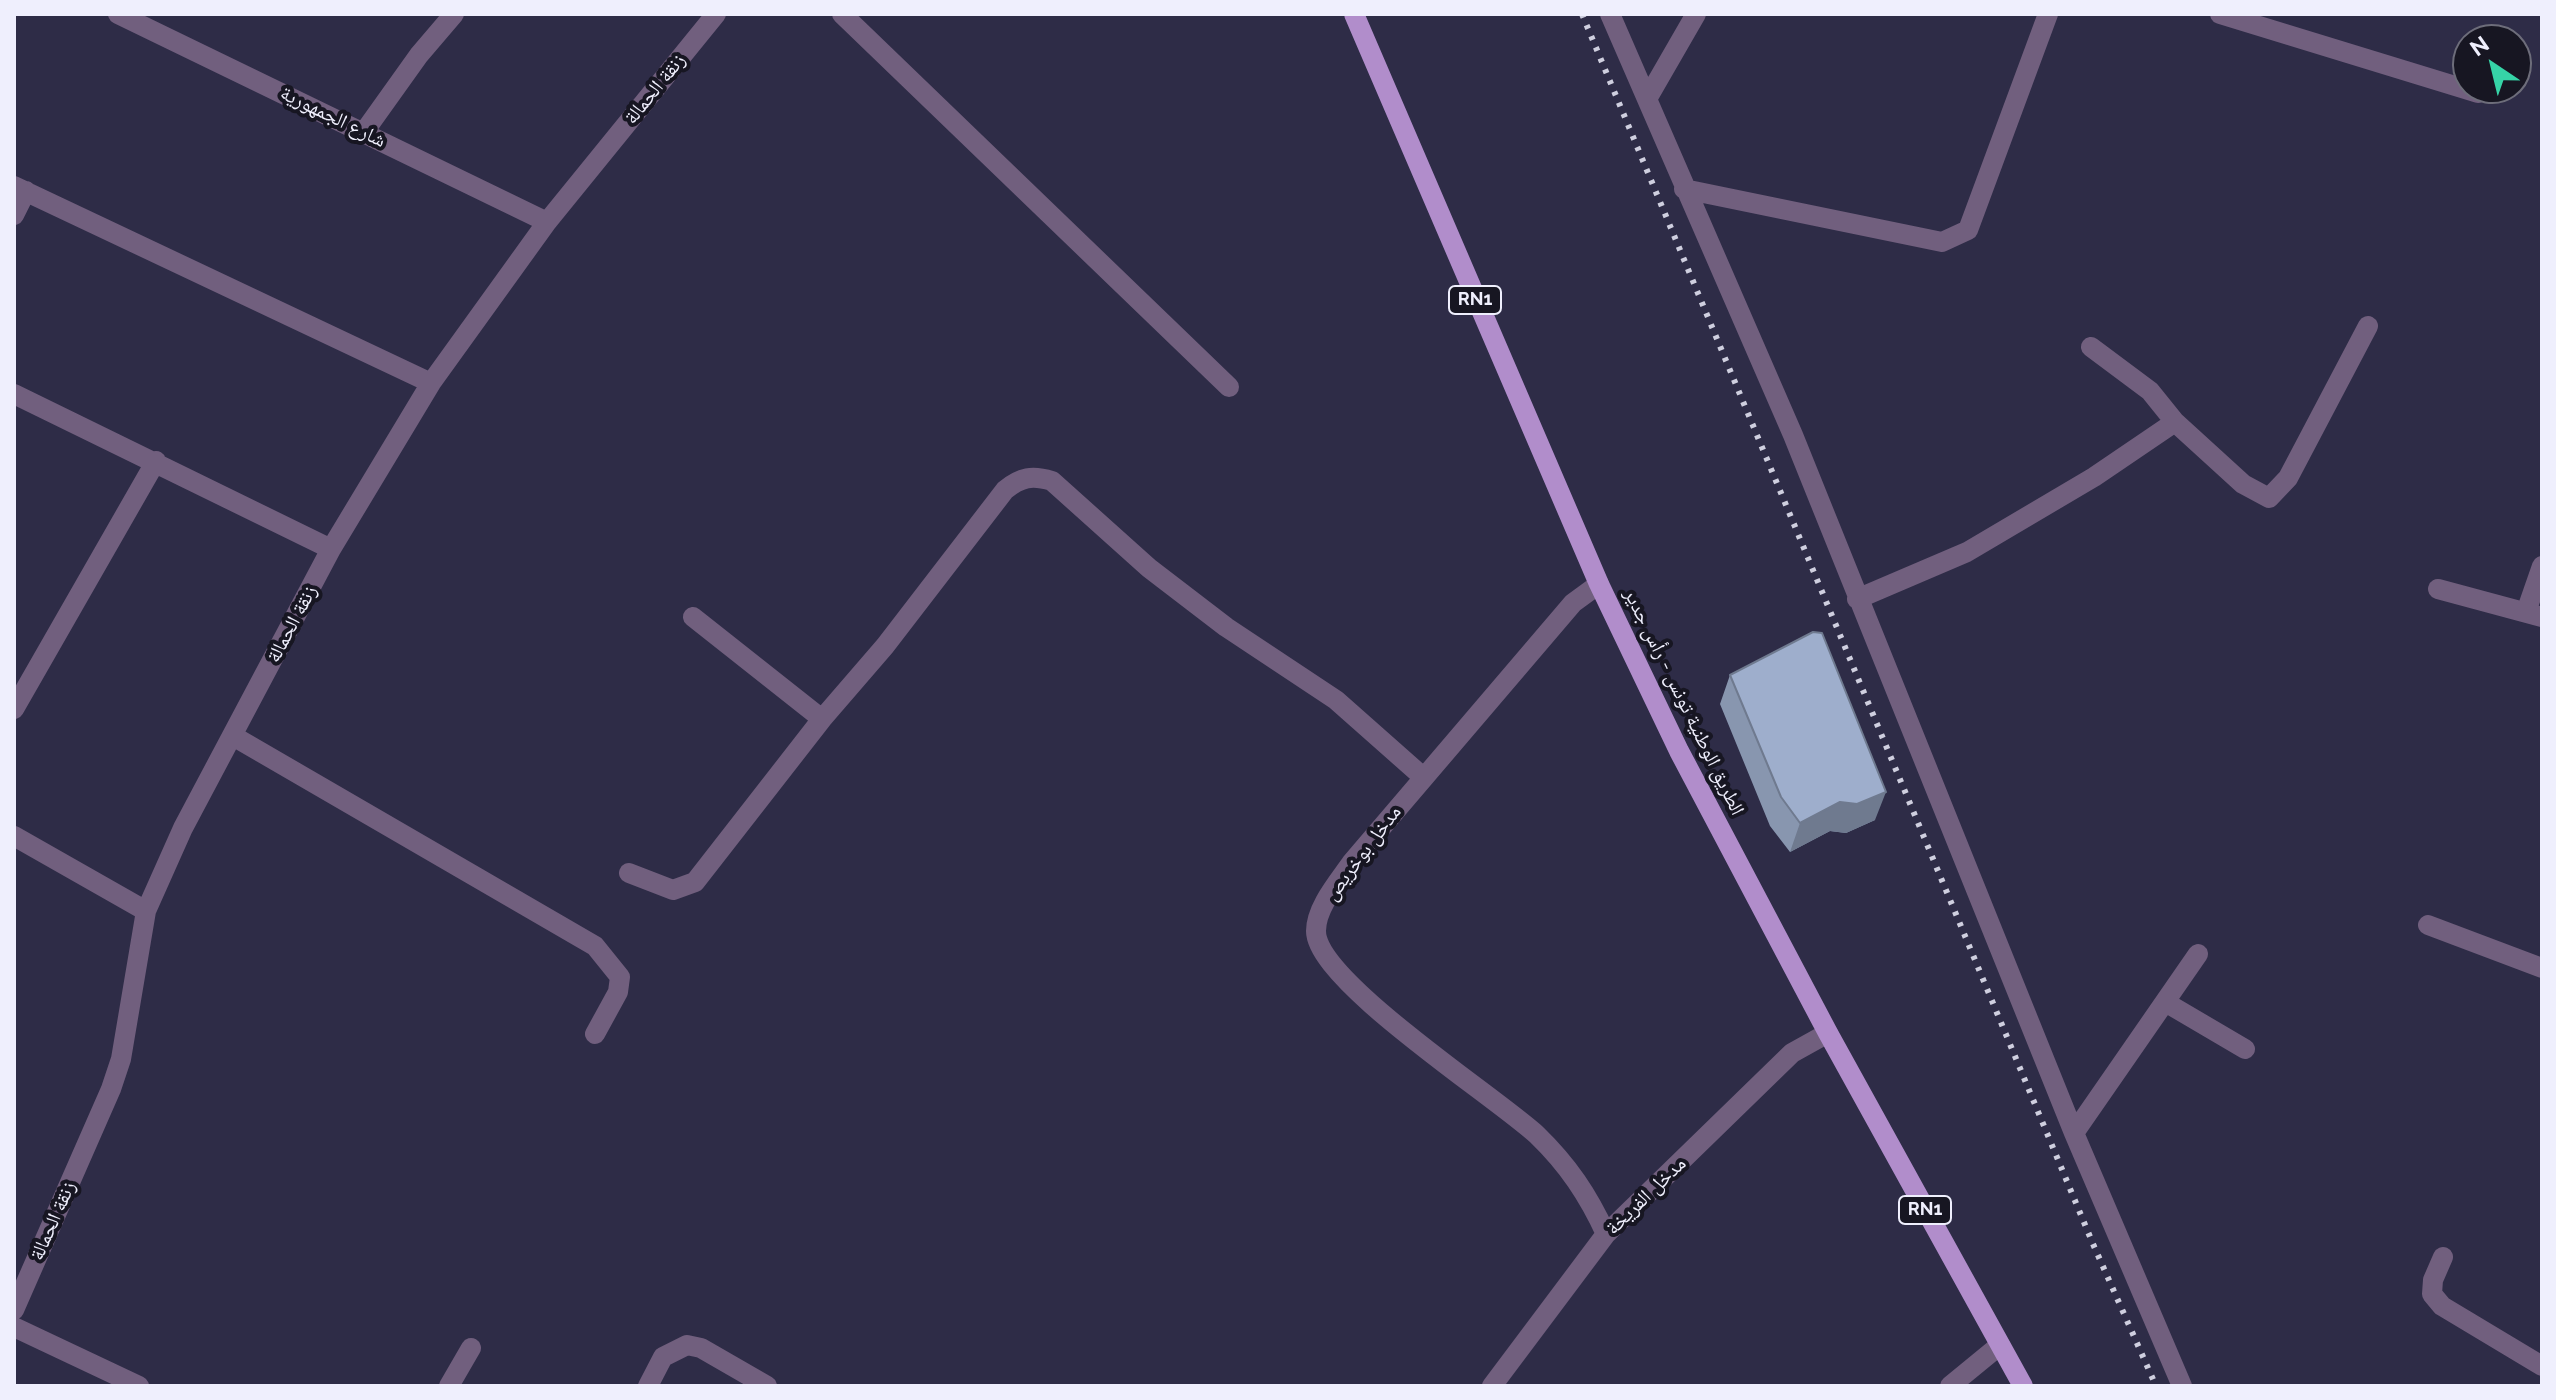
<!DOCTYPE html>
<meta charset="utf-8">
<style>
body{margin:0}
#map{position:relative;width:2556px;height:1400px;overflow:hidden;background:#2e2c47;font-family:Raleway,sans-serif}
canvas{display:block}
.frame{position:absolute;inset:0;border:16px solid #efeffd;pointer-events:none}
.north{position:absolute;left:2452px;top:24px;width:80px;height:80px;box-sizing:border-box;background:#171622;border:2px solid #6d6d7a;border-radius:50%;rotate:325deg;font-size:22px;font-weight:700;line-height:32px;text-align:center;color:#efeffd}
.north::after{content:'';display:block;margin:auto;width:28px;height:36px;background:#36d4a7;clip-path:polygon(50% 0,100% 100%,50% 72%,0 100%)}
</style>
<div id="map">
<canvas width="2556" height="1400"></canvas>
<div class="frame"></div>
<div class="north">N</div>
</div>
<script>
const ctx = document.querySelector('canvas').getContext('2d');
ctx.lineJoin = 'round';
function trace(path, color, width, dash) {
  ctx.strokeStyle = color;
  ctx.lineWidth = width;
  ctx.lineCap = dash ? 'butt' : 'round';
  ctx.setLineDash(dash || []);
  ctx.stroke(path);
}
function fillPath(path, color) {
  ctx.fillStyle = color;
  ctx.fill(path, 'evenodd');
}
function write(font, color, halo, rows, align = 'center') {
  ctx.font = font + ' Raleway,"Noto Naskh Arabic",sans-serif';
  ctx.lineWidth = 8;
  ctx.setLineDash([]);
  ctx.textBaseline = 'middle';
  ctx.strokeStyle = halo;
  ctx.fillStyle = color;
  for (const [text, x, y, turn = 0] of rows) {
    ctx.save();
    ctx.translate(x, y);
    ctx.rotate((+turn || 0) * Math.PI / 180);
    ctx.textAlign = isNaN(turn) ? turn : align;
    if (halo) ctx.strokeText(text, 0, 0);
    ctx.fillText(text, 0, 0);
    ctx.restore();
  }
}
const minor = new Path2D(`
 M 118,14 L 547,222
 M 842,14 L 1229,387
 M 1610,14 L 1793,435 L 2074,1133 L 2182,1386
 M 2220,14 L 2478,93
 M 1647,99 L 1696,14
 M 364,132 L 419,55 L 454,14
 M 14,186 L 431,383
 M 1684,189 L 1942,242 L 1968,230 L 2048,14
 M 14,215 L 26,191
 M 2091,347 L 2150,391 L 2175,422
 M 14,394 L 331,549
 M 1599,584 L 1573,603 L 1352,862 C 1339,881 1316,907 1316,931 C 1316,981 1496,1097 1537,1135 C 1568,1165 1588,1195 1606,1234
 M 2438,589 L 2542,617
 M 1857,599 L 1967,552 L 2094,477 L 2175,422 L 2243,484 L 2269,498 L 2288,478 L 2368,326
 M 2526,612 L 2542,566
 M 693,617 L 822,719 L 885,646 L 1005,490 C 1021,477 1032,475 1052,481 L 1149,568 L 1226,627 L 1336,700 L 1423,777
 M 14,709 L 156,461
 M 233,736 L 595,946 L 620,977 L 618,992 L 595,1034
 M 14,836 L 146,911
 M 629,873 L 673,890 L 695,882 L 822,719
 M 2428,925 L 2542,968
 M 2165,1002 L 2245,1049
 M 2074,1133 L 2198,954
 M 2443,1257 L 2433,1280 L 2432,1294 L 2442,1306 L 2542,1366
 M 14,1310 L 111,1089 L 121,1059 L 146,911 L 183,828 L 331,549 L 431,383 L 547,222 L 716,14
 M 14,1327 L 139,1386
 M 449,1386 L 471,1348
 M 648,1386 L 663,1357 L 687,1345 L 701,1348 L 767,1386
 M 1492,1386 L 1606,1234 L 1792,1053 L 1828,1033
 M 1950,1386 L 2000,1345`);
const primary = new Path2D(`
 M 1354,14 L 1599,584 L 1679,751 L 1828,1033 L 2023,1386`);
const rail = new Path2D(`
 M 1582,14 L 2093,1244 L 2156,1386`);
const wall = new Path2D(`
 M 1730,675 L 1875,820 L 1846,833 L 1830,831 L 1790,852 L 1770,826 L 1720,704 Z`);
const shadedWall = new Path2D(`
 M 1886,792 L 1875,820 L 1846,833 L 1830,831 L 1790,852 L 1800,823 L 1840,802 Z`);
const building = new Path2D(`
 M 1813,632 L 1822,633 L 1886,792 L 1857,804 L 1840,802 L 1800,823 L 1781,797 L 1730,675 Z`);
const shields = [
 [1475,300,52],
 [1925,1210,52]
];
const shieldNames = [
 ["RN1",1475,300],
 ["RN1",1925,1210]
];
const streetNames = [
 ["زنقة الحمالة",655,89,-51],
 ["شارع الجمهورية",333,117,26],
 ["زنقة الحمالة",292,624,-62],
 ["الطريق الوطنية تونس - رأس جدير",1684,702,64],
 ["مدخل بوخريص",1363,853,-53],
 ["مدخل الفريخة",1646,1196,-44],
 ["زنقة الحمالة",53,1221,-66]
];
trace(minor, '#715f7e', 20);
trace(primary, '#b18dcb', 20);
trace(rail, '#cfcfdf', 6, [4, 8]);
fillPath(wall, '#8896af');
fillPath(shadedWall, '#6f7a8f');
fillPath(building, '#9eaecc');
trace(building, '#6f7a8f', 2);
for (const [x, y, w] of shields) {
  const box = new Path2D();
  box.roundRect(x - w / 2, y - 14, w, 28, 6);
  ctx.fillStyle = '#171622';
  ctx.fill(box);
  trace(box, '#efeffd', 2);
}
write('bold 18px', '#efeffd', null, shieldNames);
write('20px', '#efeffd', '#171622', streetNames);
</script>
